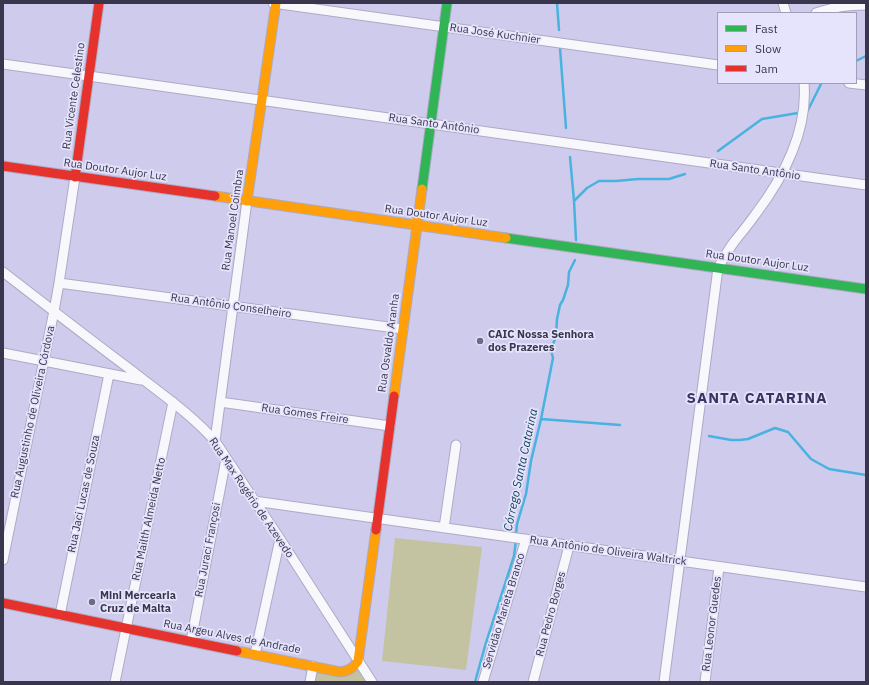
<!DOCTYPE html>
<meta charset="utf-8">
<style>
body{margin:0}
#map{position:relative;width:869px;height:685px;overflow:hidden;background:#cecbec;font-family:"IBM Plex Sans",sans-serif}
canvas{display:block}
.frame{position:absolute;inset:0;border:4px solid #38354d;pointer-events:none}
.legend{position:absolute;left:717px;top:12px;width:140px;height:72px;box-sizing:border-box;background:#e6e4fc;border:1px solid #a09eb6;margin:0;padding:5px 7px;list-style:none;font-size:12px;color:#38354d}
.legend li{display:flex;align-items:center;gap:8px;height:20px}
.legend b{width:20px;border:1px solid #a09eb6}
</style>
<div id="map">
<canvas width="869" height="685"></canvas>
<div class="frame"></div>
<ul class="legend">
<li><b style="height:5px;background:#30b455"></b>Fast</li>
<li><b style="height:5px;background:#ff9f0a"></b>Slow</li>
<li><b style="height:5px;background:#e5322d"></b>Jam</li>
</ul>
</div>
<script>
const ctx = document.querySelector('canvas').getContext('2d');
ctx.lineJoin = 'round';
function fillPath(path, color) {
  ctx.fillStyle = color;
  ctx.fill(path, 'evenodd');
}
function trace(path, color, width, dash) {
  ctx.strokeStyle = color;
  ctx.lineWidth = width;
  ctx.lineCap = dash ? 'butt' : 'round';
  ctx.setLineDash(dash || []);
  ctx.stroke(path);
}
function write(font, color, halo, rows, align = 'center') {
  ctx.font = font + ' "IBM Plex Sans",sans-serif';
  ctx.lineWidth = 3.5;
  ctx.setLineDash([]);
  ctx.textBaseline = 'middle';
  ctx.strokeStyle = halo;
  ctx.fillStyle = color;
  for (const [text, x, y, turn = 0] of rows) {
    ctx.save();
    ctx.translate(x, y);
    ctx.rotate((+turn || 0) * Math.PI / 180);
    ctx.textAlign = isNaN(turn) ? turn : align;
    if (halo) ctx.strokeText(text, 0, 0);
    ctx.fillText(text, 0, 0);
    ctx.restore();
  }
}
const green = new Path2D(`
 M 395,538 L 482,547 L 466,670 L 382,661 Z
 M 358,661 L 372,682 L 310,682 L 313,666 L 339,672 Z`);
const stream = new Path2D(`
 M 557,3 L 559,30
 M 560,48 L 566,128
 M 856,61 L 866,56
 M 807,112 L 821,84
 M 718,151 L 762,119 L 798,113
 M 570,157 L 574,201 L 576,240
 M 574,201 L 587,188 L 599,181 L 616,181 L 638,179 L 669,179 L 685,174
 M 541,419 L 620,425
 M 709,436 L 731,440 L 740,440 L 748,439 L 775,428 L 788,432 L 811,459 L 829,469 L 866,475
 M 516,535 L 517,524 L 526,494 L 531,461 L 541,419 L 553,358 L 551,350 L 556,336 L 557,319 L 560,305 L 563,300 L 568,285 L 569,272 L 575,260
 M 475,682 L 485,646 L 514,556 L 516,540`);
const street = new Path2D(`
 M 273,3 L 718,65
 M 783,3 L 786,13
 M 816,13 C 835,7 846,5 866,5
 M 3,64 L 866,185
 M 849,83 L 866,85
 M 3,272 C 46,305 88,338 131,370 C 160,393 191,414 215,441 L 280,539 L 372,682
 M 59,283 L 403,329
 M 3,353 L 141,380
 M 220,402 L 390,426
 M 215,441 L 247,201
 M 254,501 L 680,561 L 866,587
 M 444,528 L 456,445
 M 3,560 L 54,311 L 59,283 L 75,177
 M 60,615 L 109,374
 M 191,641 L 226,459
 M 255,654 L 280,539
 M 115,682 L 173,402
 M 310,682 L 313,666
 M 483,682 L 526,539
 M 533,682 L 569,546
 M 664,682 L 718,268 C 723,259 728,250 734,242 C 741,233 748,225 755,215 C 783,178 808,131 804,83
 M 705,682 L 719,567`);
const fast = new Path2D(`
 M 422,189 L 447,3
 M 506,238 L 866,289`);
const slow = new Path2D(`
 M 215,196 L 506,238
 M 247,201 L 276,3
 M 394,396 L 422,189
 M 237,651 L 340,672 C 349,671 353,668 358,661 L 376,530`);
const jam = new Path2D(`
 M 3,166 L 215,196
 M 75,177 L 99,3
 M 376,530 L 394,396
 M 3,603 L 237,651`);
const markers = [
 [480,341,4,"#6c6a85"],
 [92,602,4,"#6c6a85"]
];
const streetNames = [
 ["Rua José Kuchnier",495,34,8],
 ["Rua Vicente Celestino",74,96,-82],
 ["Rua Santo Antônio",434,124,8],
 ["Rua Doutor Aujor Luz",115,170,8],
 ["Rua Santo Antônio",755,170,8],
 ["Rua Doutor Aujor Luz",436,216,8],
 ["Rua Manoel Coimbra",233,220,-82],
 ["Rua Doutor Aujor Luz",757,261,8],
 ["Rua Antônio Conselheiro",231,306,8],
 ["Rua Osvaldo Aranha",389,343,-82],
 ["Rua Augustinho de Oliveira Córdova",33,412,-78],
 ["Rua Gomes Freire",305,414,8],
 ["Rua Jaci Lucas de Souza",84,494,-78],
 ["Rua Max Rogério de Azevedo",251,498,56],
 ["Rua Mailth Almeida Netto",149,519,-78],
 ["Rua Juraci Françosi",208,550,-79],
 ["Rua Antônio de Oliveira Waltrick",608,551,8],
 ["Servidão Marieta Branco",504,611,-73],
 ["Rua Pedro Borges",551,614,-75],
 ["Rua Leonor Guedes",712,624,-83],
 ["Rua Argeu Alves de Andrade",232,637,11]
];
const poiNames = [
 ["CAIC Nossa Senhora",488,335],
 ["dos Prazeres",488,348],
 ["Mini Mercearia",100,596],
 ["Cruz de Malta",100,609]
];
const waterNames = [
 ["Córrego Santa Catarina",521,470,-78]
];
const districtNames = [
 ["SANTA CATARINA",757,399]
];
fillPath(green, '#c4c3a1');
trace(stream, '#4ab2df', 2.5);
trace(street, '#adaac4', 11);
trace(fast, '#adaac4', 11);
trace(slow, '#adaac4', 11);
trace(jam, '#adaac4', 11);
trace(street, '#f8f7fc', 9);
trace(fast, '#30b455', 9);
trace(slow, '#ff9f0a', 9);
trace(jam, '#e5322d', 9);
for (const [x, y, r, color] of markers) {
  const dot = new Path2D();
  dot.arc(x, y, r, 0, 2 * Math.PI);
  ctx.fillStyle = color;
  ctx.fill(dot);
  trace(dot, '#e6e4fc', 1.5);
}
write('11px', '#38354d', '#e6e4fc', streetNames);
write('bold 11px', '#38354d', '#e6e4fc', poiNames, 'left');
write('italic 12px', '#0f455b', '#e6e4fc', waterNames);
ctx.letterSpacing = '1px';
write('bold 15px', '#3b3363', '#e6e4fc', districtNames);
ctx.letterSpacing = '0px';
</script>
